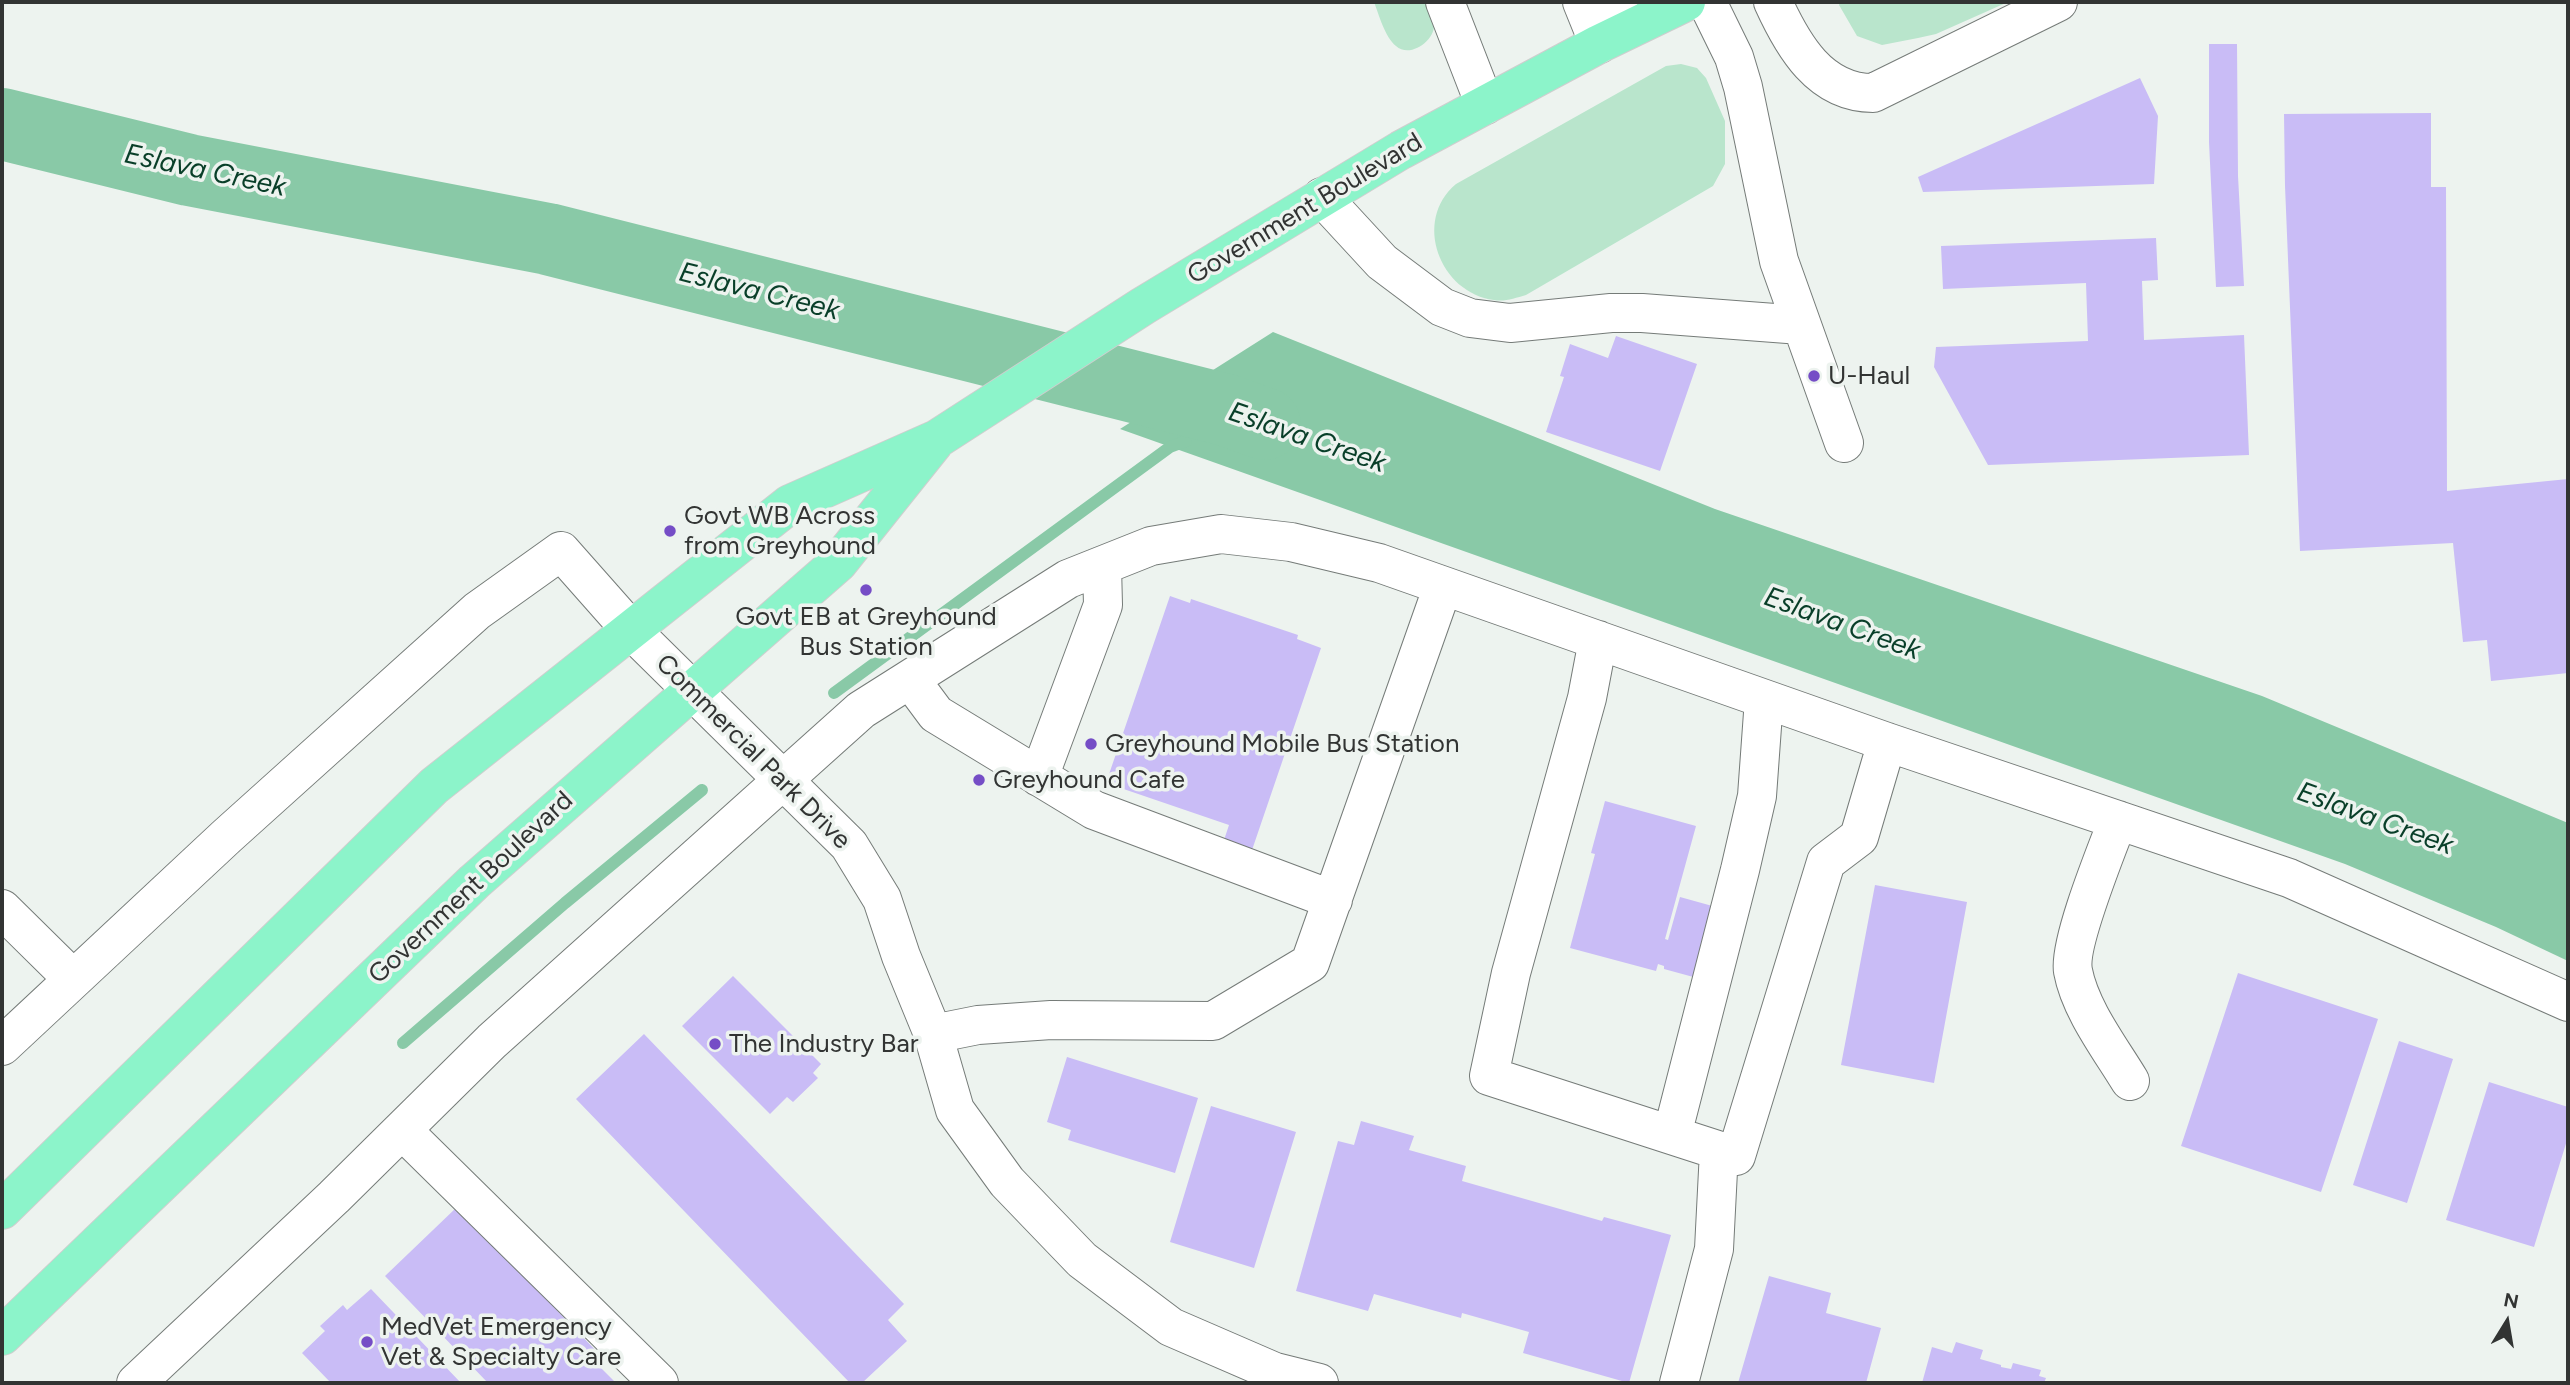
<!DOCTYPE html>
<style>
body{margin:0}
#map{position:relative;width:2570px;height:1385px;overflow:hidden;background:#edf3ef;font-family:Figtree,sans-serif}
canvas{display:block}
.frame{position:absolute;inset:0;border:4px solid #323433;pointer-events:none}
.north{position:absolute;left:2472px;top:1287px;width:70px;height:70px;-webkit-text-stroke:5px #edf3ef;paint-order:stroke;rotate:11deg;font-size:19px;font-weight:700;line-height:28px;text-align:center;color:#323433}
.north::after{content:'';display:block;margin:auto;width:24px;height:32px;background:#323433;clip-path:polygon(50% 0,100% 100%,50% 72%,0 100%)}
</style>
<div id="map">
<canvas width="2570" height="1385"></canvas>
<div class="frame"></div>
<div class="north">N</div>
</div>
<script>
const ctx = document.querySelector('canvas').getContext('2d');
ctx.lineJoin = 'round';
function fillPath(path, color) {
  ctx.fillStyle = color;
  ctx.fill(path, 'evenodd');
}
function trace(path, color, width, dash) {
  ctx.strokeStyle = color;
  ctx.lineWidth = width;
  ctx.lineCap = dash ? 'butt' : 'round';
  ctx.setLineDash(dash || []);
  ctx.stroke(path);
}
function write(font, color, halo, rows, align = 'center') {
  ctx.font = font + ' Figtree,sans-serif';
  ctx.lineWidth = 7;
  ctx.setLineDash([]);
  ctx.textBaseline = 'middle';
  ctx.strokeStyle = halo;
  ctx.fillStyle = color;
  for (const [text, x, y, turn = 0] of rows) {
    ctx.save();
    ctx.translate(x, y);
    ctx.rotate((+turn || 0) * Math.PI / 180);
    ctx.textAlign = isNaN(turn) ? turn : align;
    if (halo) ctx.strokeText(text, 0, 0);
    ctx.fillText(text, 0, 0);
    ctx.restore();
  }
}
const green = new Path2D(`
 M 1374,2 L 1425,2 C 1428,8 1433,16 1434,22 C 1437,40 1410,59 1396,46 C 1385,37 1379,15 1374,2 Z
 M 1840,2 L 2008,2 L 1936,34 L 1918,38 L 1882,45 L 1857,36 L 1839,5 Z
 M 1681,64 L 1697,68 L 1706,78 L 1725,121 L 1725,164 L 1713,186 L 1526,295 C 1515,298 1505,302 1494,300 C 1440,293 1412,221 1456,184 L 1666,66 Z`);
const water = new Path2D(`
 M 1273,332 L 1715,509 L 2262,696 L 2568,823 L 2568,961 L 2496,927 L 2345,864 L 1120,429 Z`);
const stream = new Path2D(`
 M 834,693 L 1170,447 L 1186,441
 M 403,1043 L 565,903 L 702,790`);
const river = new Path2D(`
 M 2,124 L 189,170 L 548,239 L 1226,410 L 1265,424`);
const building = new Path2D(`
 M 2209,44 L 2237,44 L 2238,176 L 2244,286 L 2216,287 L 2209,142 Z
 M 2140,78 L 2158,116 L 2154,184 L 1923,192 L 1918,177 Z
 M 2431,113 L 2431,187 L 2446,187 L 2447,491 L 2568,479 L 2568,673 L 2491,681 L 2487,640 L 2463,642 L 2453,543 L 2300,551 L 2285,186 L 2284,114 Z
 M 2156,238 L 2158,280 L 2142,281 L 2144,340 L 2244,335 L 2249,455 L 1988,465 L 1934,367 L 1936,347 L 2088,341 L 2086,283 L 1943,289 L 1941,246 Z
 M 1616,336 L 1697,364 L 1660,471 L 1546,432 L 1564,377 L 1560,376 L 1570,344 L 1608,358 Z
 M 1170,596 L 1190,603 L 1191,599 L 1298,635 L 1297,639 L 1321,648 L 1252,850 L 1224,840 L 1229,825 L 1106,783 Z
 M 1605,801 L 1696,826 L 1665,939 L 1668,940 L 1680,897 L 1716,907 L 1697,978 L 1664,969 L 1664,966 L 1658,964 L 1656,971 L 1570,948 L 1595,854 L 1591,853 Z
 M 1875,885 L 1967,902 L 1934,1083 L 1841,1065 Z
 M 2238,973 L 2378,1019 L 2321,1192 L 2181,1146 Z
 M 733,976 L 821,1064 L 813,1073 L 818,1078 L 793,1102 L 787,1097 L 770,1114 L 682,1026 Z
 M 644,1034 L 904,1304 L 888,1320 L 907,1341 L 862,1383 L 850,1383 L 576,1099 Z
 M 2399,1041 L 2453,1059 L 2407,1203 L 2353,1185 Z
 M 1067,1057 L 1198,1098 L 1175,1173 L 1068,1140 L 1071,1130 L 1047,1122 Z
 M 2489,1082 L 2568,1107 L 2568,1137 L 2534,1247 L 2446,1220 Z
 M 1211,1106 L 1296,1132 L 1254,1268 L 1170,1242 Z
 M 1361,1121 L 1414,1136 L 1409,1150 L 1466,1166 L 1462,1181 L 1602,1221 L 1604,1217 L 1671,1235 L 1629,1383 L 1523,1353 L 1529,1332 L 1462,1313 L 1461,1318 L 1374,1294 L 1368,1311 L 1296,1291 L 1338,1141 L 1354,1145 Z
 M 457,1207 L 603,1358 L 597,1364 L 616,1383 L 488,1383 L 385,1276 Z
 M 1769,1276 L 1831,1293 L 1826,1313 L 1881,1328 L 1866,1383 L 1738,1383 Z
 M 371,1289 L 461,1383 L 331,1383 L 302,1353 L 325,1331 L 320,1326 L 343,1305 L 347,1310 Z
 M 1956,1342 L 1983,1350 L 1980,1359 L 2001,1365 L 2001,1367 L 2011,1369 L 2013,1363 L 2041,1370 L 2039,1376 L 2046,1378 L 2044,1383 L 1922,1383 L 1932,1347 L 1952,1353 Z`);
const minor = new Path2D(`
 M 1445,2 L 1485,105
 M 1582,2 L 1599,44
 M 1616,2 L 1626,30
 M 1707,2 L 1734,57 L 1743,87 L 1779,261 L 1844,443
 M 1773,2 C 1793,46 1820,93 1873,93 L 2058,2
 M 1322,197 L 1382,262 L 1442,307 L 1470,318 L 1510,323 L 1611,313 L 1642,313 L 1801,325
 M 1598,640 L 1587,698 L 1511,973 L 1489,1076 L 1736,1156 L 1826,862 L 1859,837 L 1887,742
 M 910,679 L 936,714 L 1094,810 L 1333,900
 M 1039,777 L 1103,605 L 1102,566
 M 2118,820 C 2107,849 2068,944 2073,971 C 2080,1009 2110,1048 2130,1081
 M 2,909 L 73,979
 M 933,1034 L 978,1025 L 1051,1020 L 1213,1021 L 1310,963 L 1443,586
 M 2,1046 L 227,836 L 477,611 L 561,551 L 630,629 L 849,845 L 882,899 L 901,956 L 933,1034 L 955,1110 L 1007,1182 L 1082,1260 L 1171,1327 L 1275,1372 L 1319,1383
 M 402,1130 L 659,1383
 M 1672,1135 L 1740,870 L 1757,796 L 1764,699
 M 136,1383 L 334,1197 L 492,1041 L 861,710 L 1068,579 L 1151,546 L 1221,534 L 1291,542 L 1379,563 L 1887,742 L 2289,878 L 2568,1002
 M 1679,1383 L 1714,1249 L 1719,1151`);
const major = new Path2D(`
 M 2,1210 L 434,786 L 790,504 L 937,439 L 1143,306 L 1401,150 L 1599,44 L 1686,2
 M 2,1336 L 474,882 L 838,563 L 934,443`);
const markers = [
 [1814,376,7,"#754dc6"],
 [670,531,7,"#754dc6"],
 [866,590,7,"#754dc6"],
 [1091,744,7,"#754dc6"],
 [979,780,7,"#754dc6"],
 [715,1044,7,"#754dc6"],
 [367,1342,7,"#754dc6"]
];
const streetNames = [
 ["Government Boulevard",1305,209,-31],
 ["Commercial Park Drive",753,752,45],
 ["Government Boulevard",471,888,-43]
];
const poiNames = [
 ["U-Haul",1828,376],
 ["Govt WB Across",684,516],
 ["from Greyhound",684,546],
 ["Govt EB at Greyhound",866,617,"center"],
 ["Bus Station",866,647,"center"],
 ["Greyhound Mobile Bus Station",1105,744],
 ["Greyhound Cafe",993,780],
 ["The Industry Bar",729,1044],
 ["MedVet Emergency",381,1327],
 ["Vet & Specialty Care",381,1357]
];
const waterNames = [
 ["Eslava Creek",205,171,12],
 ["Eslava Creek",759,292,14],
 ["Eslava Creek",1307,438,19],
 ["Eslava Creek",1842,624,20],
 ["Eslava Creek",2375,819,20]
];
fillPath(green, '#b9e5cc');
fillPath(water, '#89c9a7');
trace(stream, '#89c9a7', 12);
trace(river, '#89c9a7', 72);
fillPath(building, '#c9bcf6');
trace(minor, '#757b78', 40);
trace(major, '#cecece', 40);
trace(minor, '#fff', 38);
trace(major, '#8cf4ca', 38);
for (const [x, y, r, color] of markers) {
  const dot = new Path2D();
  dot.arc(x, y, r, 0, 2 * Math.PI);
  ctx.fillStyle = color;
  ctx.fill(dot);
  trace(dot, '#edf3ef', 2.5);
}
write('26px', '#323433', '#edf3ef', streetNames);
write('26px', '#323433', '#edf3ef', poiNames, 'left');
write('italic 28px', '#093f29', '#edf3ef', waterNames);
</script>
